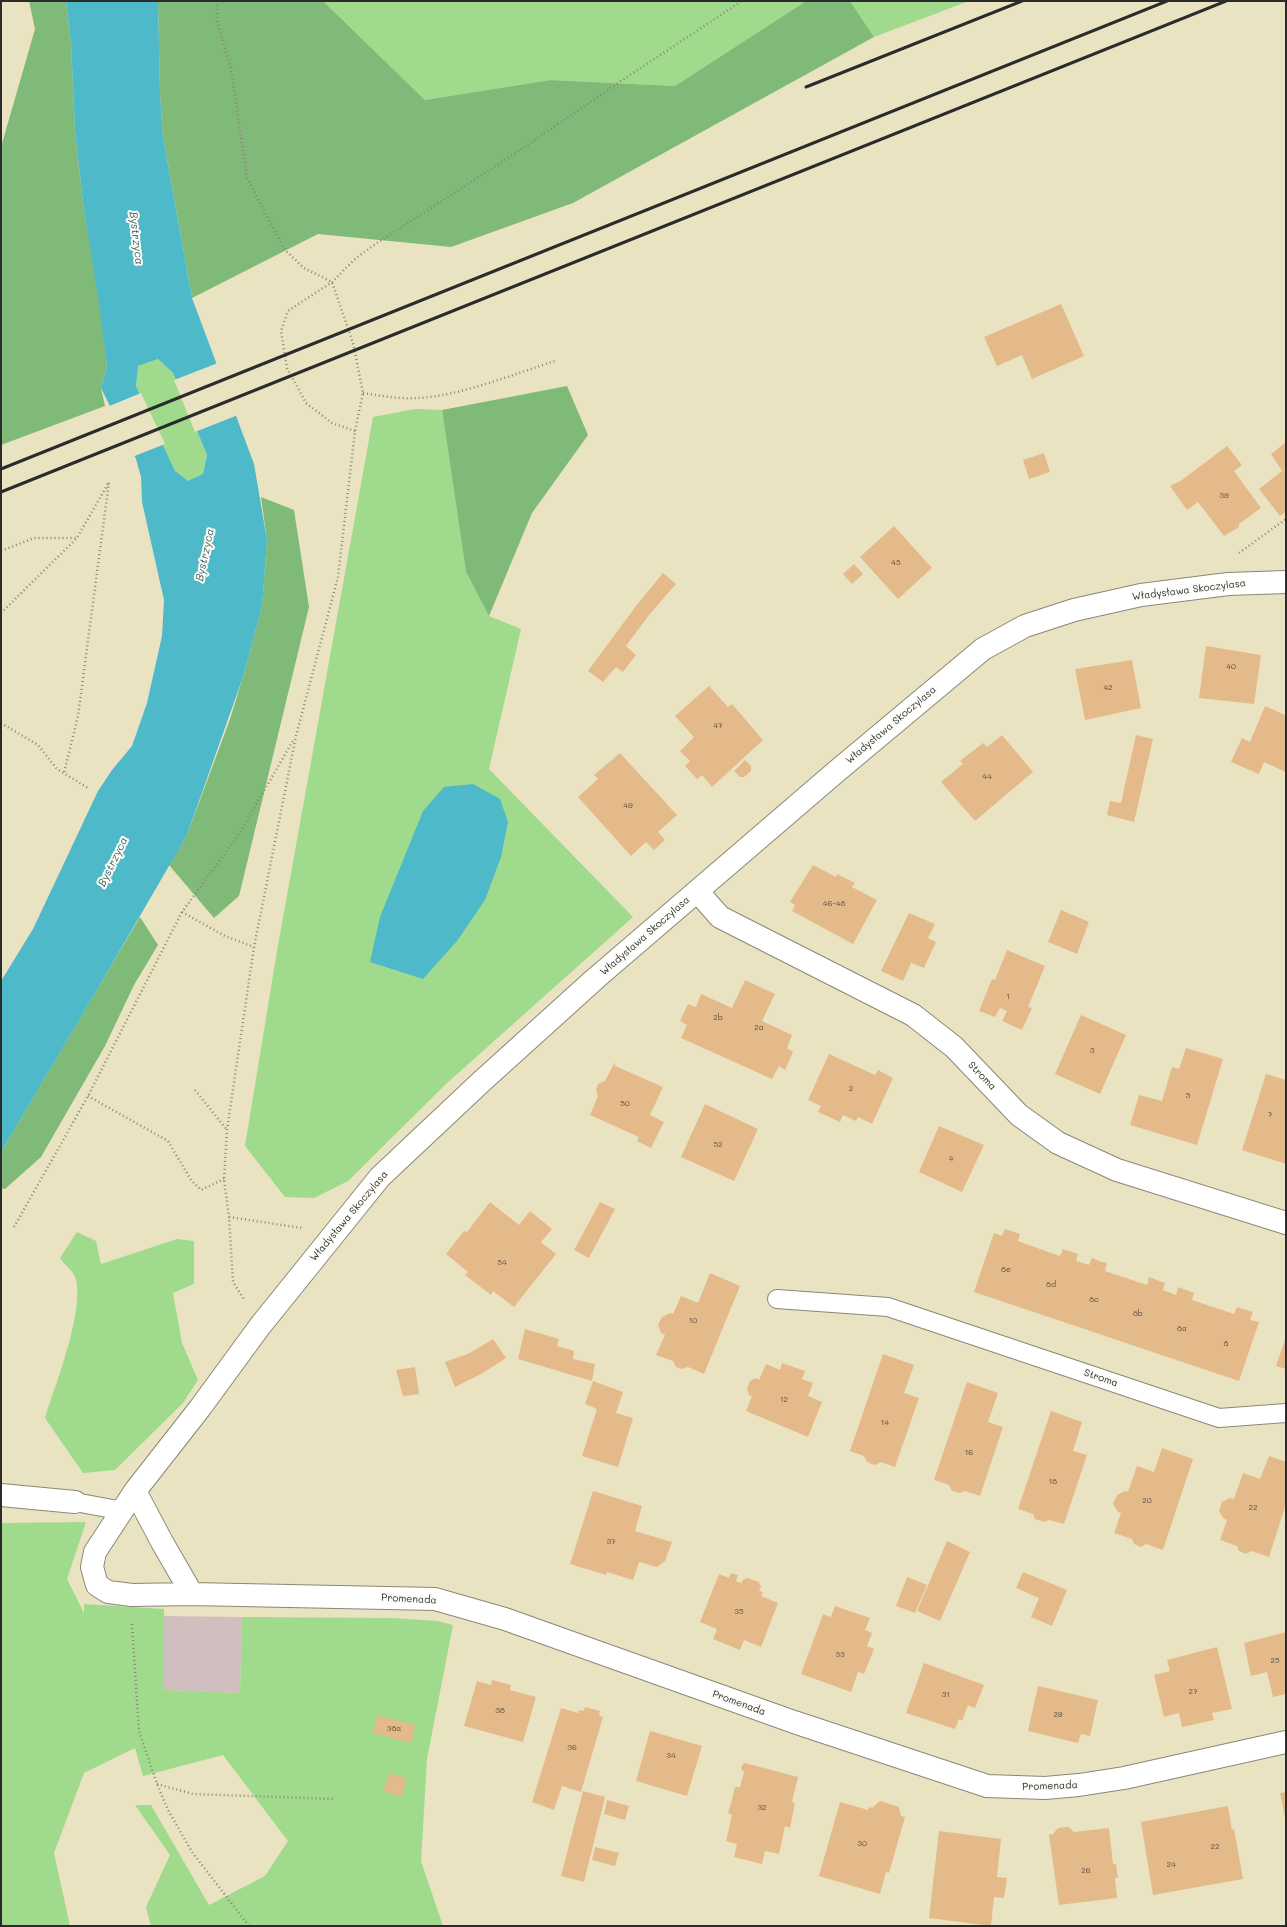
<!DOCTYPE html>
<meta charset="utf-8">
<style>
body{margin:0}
#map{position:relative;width:1287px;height:1927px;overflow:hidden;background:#eae3c2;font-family:Mali,sans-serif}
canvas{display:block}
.frame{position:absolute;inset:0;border:2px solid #2b2b2b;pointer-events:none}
</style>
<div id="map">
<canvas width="1287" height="1927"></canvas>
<div class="frame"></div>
</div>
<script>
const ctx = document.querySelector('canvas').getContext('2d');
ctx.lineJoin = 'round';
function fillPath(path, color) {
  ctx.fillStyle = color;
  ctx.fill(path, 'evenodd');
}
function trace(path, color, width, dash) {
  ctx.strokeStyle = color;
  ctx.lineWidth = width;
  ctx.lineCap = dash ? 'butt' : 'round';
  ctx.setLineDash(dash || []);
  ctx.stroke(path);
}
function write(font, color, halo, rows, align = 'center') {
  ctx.font = font + ' Mali,sans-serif';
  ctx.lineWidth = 4;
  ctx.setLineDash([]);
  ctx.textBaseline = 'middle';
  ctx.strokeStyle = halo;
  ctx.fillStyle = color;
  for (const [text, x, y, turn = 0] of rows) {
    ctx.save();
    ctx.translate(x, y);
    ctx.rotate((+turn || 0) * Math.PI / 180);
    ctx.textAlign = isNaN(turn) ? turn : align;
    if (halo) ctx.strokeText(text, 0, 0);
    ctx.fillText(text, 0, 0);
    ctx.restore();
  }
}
const industrial = new Path2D(`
 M 163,1616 L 242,1617 L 240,1693 L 163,1690 Z`);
const green = new Path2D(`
 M 323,1 L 806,1 L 675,86 L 550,80 L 425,100 Z
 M 850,1 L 969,1 L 874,37 Z
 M 158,359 L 173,373 L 207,455 L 203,474 L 188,482 L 175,471 L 136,386 L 137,366 Z
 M 415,409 L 442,410 L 466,572 L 489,616 L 521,629 L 489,769 L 633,917 L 446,1084 L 348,1181 L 314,1198 L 285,1197 L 245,1146 L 277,951 L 373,417 Z
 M 77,1232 L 96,1241 L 101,1264 L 177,1239 L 194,1241 L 194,1284 L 173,1293 L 182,1343 L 198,1380 L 183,1403 L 115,1470 L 83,1473 L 45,1418 C 55,1386 86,1308 75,1277 C 73,1271 64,1264 60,1258 Z
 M 86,1522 L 67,1579 L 84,1613 L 84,1604 L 164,1609 L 164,1690 L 240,1693 L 242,1617 L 393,1618 L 438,1621 L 453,1625 L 427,1759 L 421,1861 L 443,1926 L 151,1926 L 146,1907 L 170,1855 L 135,1805 L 151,1805 L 209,1905 L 265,1876 L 288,1841 L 223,1755 L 143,1776 L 135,1748 L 84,1773 L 54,1853 L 70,1926 L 1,1926 L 1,1523 Z`);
const forest = new Path2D(`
 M 29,1 L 66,1 L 71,43 L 75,131 L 83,203 L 100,303 L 107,367 L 101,388 L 105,406 L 1,445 L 1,147 L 35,29 Z
 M 158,1 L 323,1 L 425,100 L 550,80 L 675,86 L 806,1 L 850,1 L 874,37 L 573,203 L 451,247 L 318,234 L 192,298 L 163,137 L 160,93 Z
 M 567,386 L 588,435 L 532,513 L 489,616 L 466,572 L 442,410 Z
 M 261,497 L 294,510 L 309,607 L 239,896 L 214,918 L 169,865 L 187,835 L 230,719 L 243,677 L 262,607 L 267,540 Z
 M 140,917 L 158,945 L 134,985 L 105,1046 L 41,1157 L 5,1189 L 1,1188 L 1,1152 Z`);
const water = new Path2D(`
 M 66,1 L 158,1 L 160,93 L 163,137 L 192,298 L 254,464 L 267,540 L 262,607 L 243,677 L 187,835 L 94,995 L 1,1152 L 1,981 L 33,929 L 98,791 L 112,770 L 132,746 L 147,703 L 162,636 L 164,600 L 142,502 L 141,477 L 136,459 L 101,388 L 107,367 L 99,303 L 83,203 L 75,131 L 71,43 ZM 158,359 L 173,373 L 207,455 L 203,474 L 188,481 L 175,471 L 136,386 L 138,366 Z
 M 473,784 L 500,799 L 508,822 L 501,857 L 485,900 L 457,941 L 423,979 L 370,962 L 380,917 L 423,811 L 444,787 Z`);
const pier = new Path2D(`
 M 218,363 L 238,415 L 195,432 L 174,380 Z
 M 141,393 L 165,444 L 132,457 L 107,407 Z`);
const building = new Path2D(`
 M 1061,304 L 1084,356 L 1032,379 L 1022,355 L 997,366 L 984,337 Z
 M 1286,442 L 1286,512 L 1280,516 L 1259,489 L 1282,471 L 1271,454 Z
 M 1227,446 L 1242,465 L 1234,471 L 1261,508 L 1239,524 L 1239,527 L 1224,536 L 1198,502 L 1187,510 L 1170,486 L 1182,480 Z
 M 1044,453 L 1050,472 L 1029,479 L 1023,460 Z
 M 894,526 L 932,568 L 898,599 L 860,557 Z
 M 854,564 L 863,574 L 852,584 L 843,574 Z
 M 663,573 L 676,584 L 649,615 L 626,646 L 636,655 L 623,672 L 616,667 L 603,682 L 588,671 L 636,606 Z
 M 1206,646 L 1261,655 L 1254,704 L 1199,698 Z
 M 1132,660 L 1141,708 L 1085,720 L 1075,669 Z
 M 709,686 L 728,707 L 732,704 L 763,740 L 712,787 L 702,775 L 697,779 L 685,766 L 690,761 L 680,751 L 694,737 L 675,716 Z
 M 1265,706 L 1285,715 L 1286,712 L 1286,772 L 1264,762 L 1259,774 L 1231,762 L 1242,738 L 1250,742 Z
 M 1002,735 L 1033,772 L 975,821 L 941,782 L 963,764 L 960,761 L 983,743 L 987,747 Z
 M 1136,735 L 1153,739 L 1134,822 L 1107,815 L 1110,801 L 1121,803 Z
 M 620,753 L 677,815 L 658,832 L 665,840 L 654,850 L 646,842 L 631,856 L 578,797 L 598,779 L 594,775 Z
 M 745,760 L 751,766 L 751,771 L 744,777 L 740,777 L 734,771 Z
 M 813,865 L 836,877 L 837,874 L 855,883 L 852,887 L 877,900 L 853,944 L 792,911 L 795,905 L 790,902 Z
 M 1061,910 L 1089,922 L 1077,954 L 1048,942 Z
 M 909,913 L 935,924 L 928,938 L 936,942 L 924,968 L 911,963 L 903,981 L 881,971 Z
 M 1007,950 L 1045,966 L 1028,1007 L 1032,1008 L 1022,1030 L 1002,1021 L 1007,1011 L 1000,1008 L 995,1017 L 979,1011 L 992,979 L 995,980 Z
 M 745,980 L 775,994 L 762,1021 L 792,1035 L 787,1048 L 793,1052 L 785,1070 L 779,1066 L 772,1079 L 681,1038 L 687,1025 L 680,1021 L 688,1004 L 696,1007 L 701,994 L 732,1008 Z
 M 1081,1015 L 1126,1035 L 1100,1094 L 1055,1074 Z
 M 1186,1048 L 1223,1059 L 1197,1145 L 1130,1125 L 1139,1095 L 1162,1101 L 1172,1067 L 1179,1069 Z
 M 829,1054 L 875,1075 L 878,1070 L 893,1078 L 872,1124 L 858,1117 L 856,1121 L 843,1115 L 840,1122 L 818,1112 L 821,1106 L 808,1100 Z
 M 615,1062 L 615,1066 L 663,1087 L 650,1115 L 664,1122 L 651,1148 L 637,1141 L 639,1137 L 590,1115 L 598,1096 L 596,1090 L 598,1084 L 605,1081 Z
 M 1266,1074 L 1286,1080 L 1286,1164 L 1242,1150 Z
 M 705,1104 L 758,1129 L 734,1181 L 681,1157 Z
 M 939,1126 L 984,1145 L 962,1192 L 919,1172 Z
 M 490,1202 L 519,1225 L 530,1211 L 552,1229 L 541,1242 L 556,1254 L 514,1307 L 493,1291 L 491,1295 L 465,1275 L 468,1272 L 446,1254 L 464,1231 L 467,1232 Z
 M 600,1202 L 615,1209 L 589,1258 L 574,1250 Z
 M 1005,1229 L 1020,1234 L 1018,1241 L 1051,1253 L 1060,1256 L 1063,1249 L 1078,1254 L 1076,1261 L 1089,1265 L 1092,1258 L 1102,1262 L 1107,1263 L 1105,1271 L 1147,1285 L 1149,1277 L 1165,1283 L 1163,1290 L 1176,1295 L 1178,1287 L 1194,1293 L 1192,1300 L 1234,1314 L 1237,1307 L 1253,1312 L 1250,1320 L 1259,1322 L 1239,1381 L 974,1292 L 994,1233 L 1002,1236 Z
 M 710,1273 L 740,1286 L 704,1374 L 688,1367 L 682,1369 L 676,1367 L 673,1361 L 656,1355 L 665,1335 L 661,1333 L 658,1325 L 662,1317 L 670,1313 L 673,1314 L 681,1296 L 698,1303 Z
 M 525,1329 L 559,1339 L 557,1346 L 574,1351 L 573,1359 L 595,1364 L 592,1381 L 518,1359 Z
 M 1286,1337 L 1286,1369 L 1276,1366 Z
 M 493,1339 L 506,1358 L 483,1373 L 455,1387 L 445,1362 L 470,1353 Z
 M 883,1354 L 914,1365 L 904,1393 L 919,1398 L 895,1467 L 881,1462 L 875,1465 L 867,1462 L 864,1456 L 850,1451 Z
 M 782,1363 L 805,1371 L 802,1379 L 813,1383 L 808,1396 L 822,1402 L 808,1437 L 746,1411 L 752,1396 L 749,1395 L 747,1389 L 750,1381 L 756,1378 L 759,1380 L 766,1364 L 780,1370 Z
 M 415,1367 L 419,1394 L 403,1396 L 396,1370 Z
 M 593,1381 L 623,1392 L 616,1413 L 633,1418 L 618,1467 L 582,1456 L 597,1409 L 585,1404 Z
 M 967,1382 L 998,1393 L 988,1422 L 1003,1427 L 980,1496 L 965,1491 L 960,1493 L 952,1491 L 949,1485 L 934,1480 Z
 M 1051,1411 L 1082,1422 L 1073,1451 L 1087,1455 L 1064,1524 L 1049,1520 L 1044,1522 L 1035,1519 L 1033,1514 L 1018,1509 Z
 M 1162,1448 L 1193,1459 L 1163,1550 L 1146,1544 L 1141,1547 L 1134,1544 L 1132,1539 L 1114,1533 L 1121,1513 L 1118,1512 L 1113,1504 L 1117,1495 L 1125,1491 L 1128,1492 L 1137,1466 L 1154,1472 Z
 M 1269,1456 L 1286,1462 L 1286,1504 L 1269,1557 L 1251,1551 L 1246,1554 L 1239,1551 L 1237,1546 L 1220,1540 L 1227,1520 L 1224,1519 L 1219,1511 L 1222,1502 L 1230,1498 L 1234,1499 L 1243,1473 L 1260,1479 Z
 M 593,1491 L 642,1506 L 635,1531 L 672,1542 L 665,1561 L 657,1567 L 639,1562 L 633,1580 L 607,1572 L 606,1575 L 570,1564 Z
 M 947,1541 L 970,1552 L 940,1621 L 917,1611 Z
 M 1023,1572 L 1067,1590 L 1052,1626 L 1031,1617 L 1039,1598 L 1016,1588 Z
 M 731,1573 L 738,1575 L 736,1581 L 741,1583 L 743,1580 L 747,1578 L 759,1582 L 761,1587 L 759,1591 L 763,1592 L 761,1596 L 778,1603 L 761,1647 L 744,1640 L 740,1650 L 713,1639 L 717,1629 L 700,1622 L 719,1574 L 729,1578 Z
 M 907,1577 L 927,1585 L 915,1613 L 896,1606 Z
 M 835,1606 L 870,1618 L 865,1630 L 872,1633 L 867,1646 L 874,1649 L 864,1674 L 858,1672 L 851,1692 L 801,1674 L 823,1614 L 831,1617 Z
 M 1286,1632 L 1286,1694 L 1273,1697 L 1267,1672 L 1251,1676 L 1244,1643 Z
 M 1217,1647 L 1232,1709 L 1212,1713 L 1214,1720 L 1182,1727 L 1179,1713 L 1164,1717 L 1154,1675 L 1170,1671 L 1167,1660 Z
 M 924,1663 L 984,1685 L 975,1708 L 968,1705 L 962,1721 L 959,1719 L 955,1729 L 906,1713 Z
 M 492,1680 L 511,1685 L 510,1690 L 536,1697 L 523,1742 L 464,1726 L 477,1681 L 491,1685 Z
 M 1038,1686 L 1098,1700 L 1090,1736 L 1081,1734 L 1078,1743 L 1028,1731 Z
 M 585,1707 L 600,1711 L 599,1716 L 603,1717 L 581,1792 L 562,1786 L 554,1810 L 532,1802 L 561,1708 L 578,1713 L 579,1710 L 584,1711 Z
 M 377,1715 L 415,1725 L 411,1743 L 373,1733 Z
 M 650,1731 L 702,1746 L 687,1796 L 636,1781 Z
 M 745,1763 L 798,1777 L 792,1802 L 795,1803 L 790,1828 L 785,1826 L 779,1854 L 765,1851 L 762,1864 L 734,1857 L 737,1844 L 726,1841 L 732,1815 L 728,1813 L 732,1799 L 735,1787 L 740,1787 L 744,1772 L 741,1769 L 742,1765 Z
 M 390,1773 L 407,1779 L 401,1797 L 383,1791 Z
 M 583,1791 L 605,1797 L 584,1882 L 561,1876 Z
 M 1286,1792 L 1286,1817 L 1285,1817 L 1280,1793 Z
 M 607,1800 L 629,1806 L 625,1820 L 604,1814 Z
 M 880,1801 L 899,1807 L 901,1816 L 905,1817 L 889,1873 L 886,1872 L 880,1894 L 819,1876 L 840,1802 L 868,1810 L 869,1807 L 872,1808 Z
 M 1228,1806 L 1232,1830 L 1234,1829 L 1243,1879 L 1153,1895 L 1141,1822 Z
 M 1069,1827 L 1074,1832 L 1109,1828 L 1113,1864 L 1116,1864 L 1118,1878 L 1115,1878 L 1117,1898 L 1059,1905 L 1049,1835 L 1053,1834 L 1058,1828 Z
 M 939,1831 L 1001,1839 L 997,1877 L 1007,1878 L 1004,1898 L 994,1897 L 991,1926 L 929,1918 Z
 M 595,1847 L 619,1853 L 615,1866 L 592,1860 Z`);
const path = new Path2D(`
 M 217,1 L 217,22 L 231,68 L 247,178 L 285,250 L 304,268 L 332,282 L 353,343 L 363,393 L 355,431 L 338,577 L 296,736 L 254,947 L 227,1130 L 224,1179 L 229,1217 L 233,1282 L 244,1299
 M 363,393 C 381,396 399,399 418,398 C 460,396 514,374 555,361
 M 355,431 L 332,423 L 306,403 L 287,368 L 281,331 L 288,311 L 332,282 L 356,258 L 377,243 L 508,158 L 630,75 L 742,1
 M 1,551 L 34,538 L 76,538
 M 1239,553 L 1286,519
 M 1,613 L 77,538 L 109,482 L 78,716 L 64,773
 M 1,723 L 38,745 L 57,769 L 88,788
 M 182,912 L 225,936 L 254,947
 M 195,1090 L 227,1130
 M 88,1096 L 168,1141 L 191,1180 L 201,1190 L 224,1179
 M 229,1217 L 302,1228
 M 14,1227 L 88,1096 L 182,912 L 239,834 L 294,739
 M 132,1624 L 139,1731 L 157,1784 L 168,1810 L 192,1852 L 249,1926
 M 157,1784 L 193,1794 L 333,1799`);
const service = new Path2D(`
 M 777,1299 L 888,1307 L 1219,1418 L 1286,1413
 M 75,1502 L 123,1511`);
const pedestrian = new Path2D(`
 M 1,1495 L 75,1502`);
const minor = new Path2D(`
 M 1286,582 L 1228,584 L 1141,595 L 1074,610 L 1025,626 L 983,649 L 837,771 L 596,978 L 481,1082 L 380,1177 L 260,1326 L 200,1408 L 135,1491 L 95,1552 L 92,1567 L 97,1585 L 108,1592 L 132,1595 L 192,1594 L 435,1599 L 505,1619 L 794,1722 L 987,1786 L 1045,1788 L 1079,1785 L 1124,1778 L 1286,1742
 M 697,891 L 720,917 L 913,1015 L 954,1047 L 1019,1115 L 1058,1143 L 1117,1170 L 1286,1223
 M 135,1491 L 162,1542 L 192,1594`);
const rail = new Path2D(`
 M 806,87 L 1022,1
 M 1,469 L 1167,1
 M 1,492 L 1226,1`);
const numberNames = [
 ["39",1224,496],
 ["45",896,563],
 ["40",1231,667],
 ["42",1108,688],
 ["47",718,726],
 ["44",987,777],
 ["49",628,806],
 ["46-48",834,904],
 ["1",1008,997],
 ["2b",718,1018],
 ["2a",759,1028],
 ["3",1092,1051],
 ["2",851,1089],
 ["5",1188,1096],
 ["50",625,1104],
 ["7",1270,1115],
 ["52",718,1145],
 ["4",951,1159],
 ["54",502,1263],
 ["8e",1006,1270],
 ["8d",1051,1285],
 ["8c",1094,1300],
 ["8b",1138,1314],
 ["10",693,1321],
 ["8a",1182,1329],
 ["8",1226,1344],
 ["12",784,1400],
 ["14",885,1423],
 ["16",969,1453],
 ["18",1053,1482],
 ["20",1147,1501],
 ["22",1253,1508],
 ["37",611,1542],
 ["35",739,1612],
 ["33",840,1655],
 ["25",1275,1661],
 ["27",1193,1692],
 ["31",946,1695],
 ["38",500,1711],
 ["29",1058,1715],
 ["38a",394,1729],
 ["36",572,1748],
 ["34",671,1756],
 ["32",762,1808],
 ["30",862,1844],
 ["22",1215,1847],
 ["24",1171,1865],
 ["26",1086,1871]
];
const streetNames = [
 ["Władysława Skoczylasa",1189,590,-7],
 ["Władysława Skoczylasa",891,725,-40],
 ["Władysława Skoczylasa",645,936,-41],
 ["Stroma",982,1076,46],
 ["Władysława Skoczylasa",349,1216,-50],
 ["Stroma",1101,1378,19],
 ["Promenada",409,1599,3],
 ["Promenada",739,1703,20],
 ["Promenada",1050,1786,-2]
];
const waterNames = [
 ["Bystrzyca",136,238,83],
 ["Bystrzyca",205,555,-78],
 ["Bystrzyca",113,862,-64]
];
fillPath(industrial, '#d1bfbf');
fillPath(green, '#a0da8d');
fillPath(forest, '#80ba78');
fillPath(water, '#4db9c9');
fillPath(pier, '#eae3c2');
fillPath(building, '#e4ba8a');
trace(service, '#8a8776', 20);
trace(pedestrian, '#8a8776', 24);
trace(minor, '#8a8776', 24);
trace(path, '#8a8776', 2.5, [1, 3]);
trace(service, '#fff', 18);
trace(pedestrian, '#fff', 22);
trace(minor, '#fff', 22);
trace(rail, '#2b2b2b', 3);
write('8px', '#594f43', null, numberNames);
write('10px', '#2b2b2b', '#fdfcf7', streetNames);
write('italic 11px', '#375d62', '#fdfcf7', waterNames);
</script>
